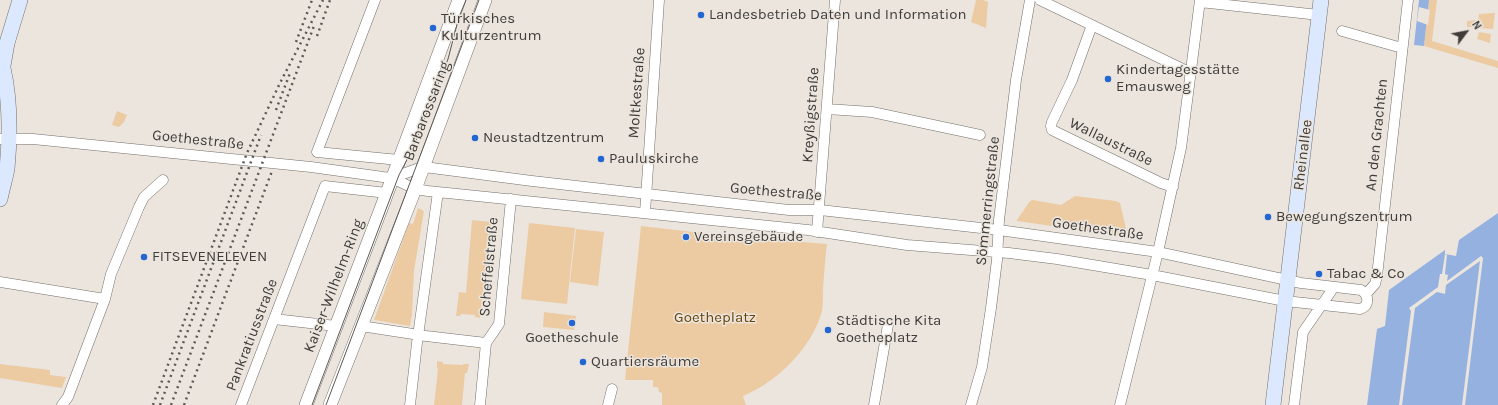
<!DOCTYPE html>
<meta charset="utf-8">
<style>
body{margin:0}
#map{position:relative;width:1498px;height:405px;overflow:hidden;background:#ebe5de;font-family:Karla,sans-serif}
canvas{display:block}
.north{position:absolute;left:1446px;top:12px;width:40px;height:40px;-webkit-text-stroke:3px #ebe5de;paint-order:stroke;rotate:58deg;font-size:11px;font-weight:700;line-height:16px;text-align:center;color:#3f3c3a}
.north::after{content:'';display:block;margin:auto;width:14px;height:18px;background:#3f3c3a;clip-path:polygon(50% 0,100% 100%,50% 72%,0 100%)}
</style>
<div id="map">
<canvas width="1498" height="405"></canvas>
<div class="north">N</div>
</div>
<script>
const ctx = document.querySelector('canvas').getContext('2d');
ctx.lineJoin = 'round';
function fillPath(path, color) {
  ctx.fillStyle = color;
  ctx.fill(path, 'evenodd');
}
function trace(path, color, width, dash) {
  ctx.strokeStyle = color;
  ctx.lineWidth = width;
  ctx.lineCap = dash ? 'butt' : 'round';
  ctx.setLineDash(dash || []);
  ctx.stroke(path);
}
function write(font, color, halo, rows, align = 'center') {
  ctx.font = font + ' Karla,sans-serif';
  ctx.lineWidth = 3;
  ctx.setLineDash([]);
  ctx.textBaseline = 'middle';
  ctx.strokeStyle = halo;
  ctx.fillStyle = color;
  for (const [text, x, y, turn = 0] of rows) {
    ctx.save();
    ctx.translate(x, y);
    ctx.rotate((+turn || 0) * Math.PI / 180);
    ctx.textAlign = isNaN(turn) ? turn : align;
    if (halo) ctx.strokeText(text, 0, 0);
    ctx.fillText(text, 0, 0);
    ctx.restore();
  }
}
const green = new Path2D(`
 M 976,0 L 983,0 L 988,2 L 986,28 L 971,22 Z
 M 1429,0 L 1437,0 L 1432,41 L 1498,61 L 1498,68 L 1424,46 Z
 M 1495,13 L 1493,29 L 1467,27 L 1467,21 L 1478,20 L 1479,14 Z
 M 1479,32 L 1491,34 L 1490,43 L 1477,39 Z
 M 117,111 L 127,115 L 124,122 L 119,127 L 112,125 Z
 M 1075,196 L 1116,201 L 1120,203 L 1128,237 L 1017,221 L 1017,220 L 1030,201 L 1033,200 L 1061,205 Z
 M 418,208 L 424,211 L 414,271 L 412,314 L 410,326 L 374,320 L 409,223 L 413,224 Z
 M 472,220 L 491,222 L 480,318 L 475,317 L 475,315 L 461,314 L 460,316 L 456,316 L 459,292 L 466,293 Z
 M 529,223 L 575,228 L 567,304 L 521,299 Z
 M 641,226 L 763,240 L 767,239 L 827,244 C 825,260 824,275 823,290 C 823,297 823,305 822,311 C 813,347 776,383 743,396 L 746,405 L 662,405 L 662,393 L 659,392 L 658,387 L 653,387 L 653,380 L 625,380 Z
 M 576,229 L 604,232 L 598,286 L 570,282 Z
 M 544,312 L 576,316 L 574,330 L 543,327 Z
 M 437,361 L 443,362 L 443,364 L 463,365 L 463,364 L 469,364 L 467,373 L 465,373 L 462,405 L 434,405 L 438,369 L 437,368 Z
 M 0,364 L 50,370 L 50,375 L 66,377 L 62,388 L 0,378 Z`);
const water = new Path2D(`
 M 1419,0 L 1429,0 L 1424,46 L 1414,45 Z
 M 1498,213 L 1498,405 L 1367,405 L 1377,329 L 1385,326 L 1389,290 L 1445,250 L 1445,254 L 1456,256 L 1459,240 Z`);
const pier = new Path2D(`
 M 1419,7 L 1430,10 L 1428,25 L 1417,21 Z
 M 1445,254 L 1447,255 L 1445,274 L 1448,275 L 1447,281 L 1481,256 L 1483,258 L 1465,405 L 1462,405 L 1480,261 L 1446,285 L 1445,294 L 1437,292 L 1415,308 L 1402,405 L 1399,405 L 1411,311 L 1409,308 L 1438,287 L 1440,274 L 1442,274 Z`);
const minor = new Path2D(`
 M 375,0 L 317,152 L 399,160
 M 1040,0 L 1191,73
 M 1200,2 L 1319,15
 M 1092,25 L 1072,80 L 1052,122 L 1051,126 L 1052,130 L 1161,183 L 1173,187
 M 1342,31 L 1402,48
 M 827,109 L 872,112 L 980,135
 M 0,139 L 33,139 L 311,167 L 383,177 L 392,178 L 415,189 L 428,191 L 808,230 L 907,245 L 1009,253 L 1057,259 L 1152,275 L 1285,301 L 1360,309 C 1370,306 1369,295 1361,290 L 1301,283 L 1158,252 L 999,230 L 820,210 L 789,210 L 532,181 L 432,168 L 422,167 L 392,178
 M 645,213 L 659,0
 M 817,232 L 835,0
 M 0,282 L 105,299
 M 1366,294 L 1375,284 L 1377,276 L 1408,0
 M 274,319 L 336,326
 M 361,326 L 426,336 L 486,343
 M 62,405 L 68,397 L 105,299 L 111,274 L 139,207 L 144,197 L 163,180
 M 241,405 L 325,186 L 387,193
 M 410,405 L 417,343 L 438,192
 M 480,405 L 486,343 L 499,324 L 511,199
 M 608,405 L 612,389
 M 874,405 L 888,325
 M 971,405 L 982,367 L 991,308 L 997,260 L 999,220 L 1016,80 L 1030,0
 M 1120,405 L 1158,252 L 1181,148 L 1200,0
 M 1294,405 L 1303,332 L 1334,287`);
const tertiary = new Path2D(`
 M 306,405 L 384,201 L 459,0
 M 330,405 L 415,189 L 485,0`);
const secondary = new Path2D(`
 M 1,77 L 7,43 L 20,0
 M 0,199 C 2,189 5,179 7,169 C 10,138 10,99 3,68
 M 1273,405 L 1321,0`);
const tram = new Path2D(`
 M 312,405 L 399,175 L 413,148 L 448,59 L 459,17 L 466,0
 M 326,405 L 479,0`);
const rail = new Path2D(`
 M 317,36 L 330,0
 M 296,42 L 312,0
 M 276,110 L 290,73
 M 153,405 L 247,153 L 280,83 L 323,0
 M 160,405 L 261,135
 M 171,405 L 314,26
 M 184,405 L 272,171`);
const markers = [
 [701,15,4,"#2365d1"],
 [433,28,4,"#2365d1"],
 [1108,79,4,"#2365d1"],
 [475,138,4,"#2365d1"],
 [601,159,4,"#2365d1"],
 [1268,217,4,"#2365d1"],
 [686,237,4,"#2365d1"],
 [144,257,4,"#2365d1"],
 [1319,274,4,"#2365d1"],
 [572,323,4,"#2365d1"],
 [828,330,4,"#2365d1"],
 [583,362,4,"#2365d1"]
];
const poiNames = [
 ["Landesbetrieb Daten und Information",709,15],
 ["Türkisches",441,19],
 ["Kulturzentrum",441,36],
 ["Kindertagesstätte",1116,70],
 ["Emausweg",1116,87],
 ["Neustadtzentrum",483,138],
 ["Pauluskirche",609,159],
 ["Bewegungszentrum",1276,217],
 ["Vereinsgebäude",694,237],
 ["FITSEVENELEVEN",152,257],
 ["Tabac & Co",1327,274],
 ["Städtische Kita",836,321],
 ["Goetheplatz",836,338],
 ["Goetheschule",572,338,"center"],
 ["Quartiersräume",591,362]
];
const streetNames = [
 ["Moltkestraße",637,93,-86],
 ["Barbarossaring",427,111,-69],
 ["Kreyßigstraße",811,115,-86],
 ["An den Grachten",1377,135,-84],
 ["Goethestraße",198,140,6],
 ["Wallaustraße",1111,142,26],
 ["Rheinallee",1303,155,-83],
 ["Goethestraße",776,192,5],
 ["Sömmerringstraße",988,201,-84],
 ["Goethestraße",1098,229,8],
 ["Scheffelstraße",489,267,-85],
 ["Kaiser-Wilhelm-Ring",334,286,-69],
 ["Pankratiusstraße",252,335,-69]
];
const parkNames = [
 ["Goetheplatz",715,318]
];
fillPath(green, '#eccba2');
fillPath(water, '#94b1e0');
fillPath(pier, '#ebe5de');
trace(minor, '#746f68', 11);
trace(tertiary, '#746f68', 14);
trace(secondary, '#746f68', 16);
trace(minor, '#fff', 10);
trace(tertiary, '#fff', 13);
trace(secondary, '#dbe8fe', 15);
trace(tram, '#5d5956', 1);
trace(rail, '#5d5956', 2.5, [2, 4]);
for (const [x, y, r, color] of markers) {
  const dot = new Path2D();
  dot.arc(x, y, r, 0, 2 * Math.PI);
  ctx.fillStyle = color;
  ctx.fill(dot);
  trace(dot, '#ebe5de', 1.5);
}
write('15px', '#3f3c3a', '#ebe5de', poiNames, 'left');
write('15px', '#3f3c3a', '#ebe5de', streetNames);
write('15px', '#69450a', '#ebe5de', parkNames);
</script>
